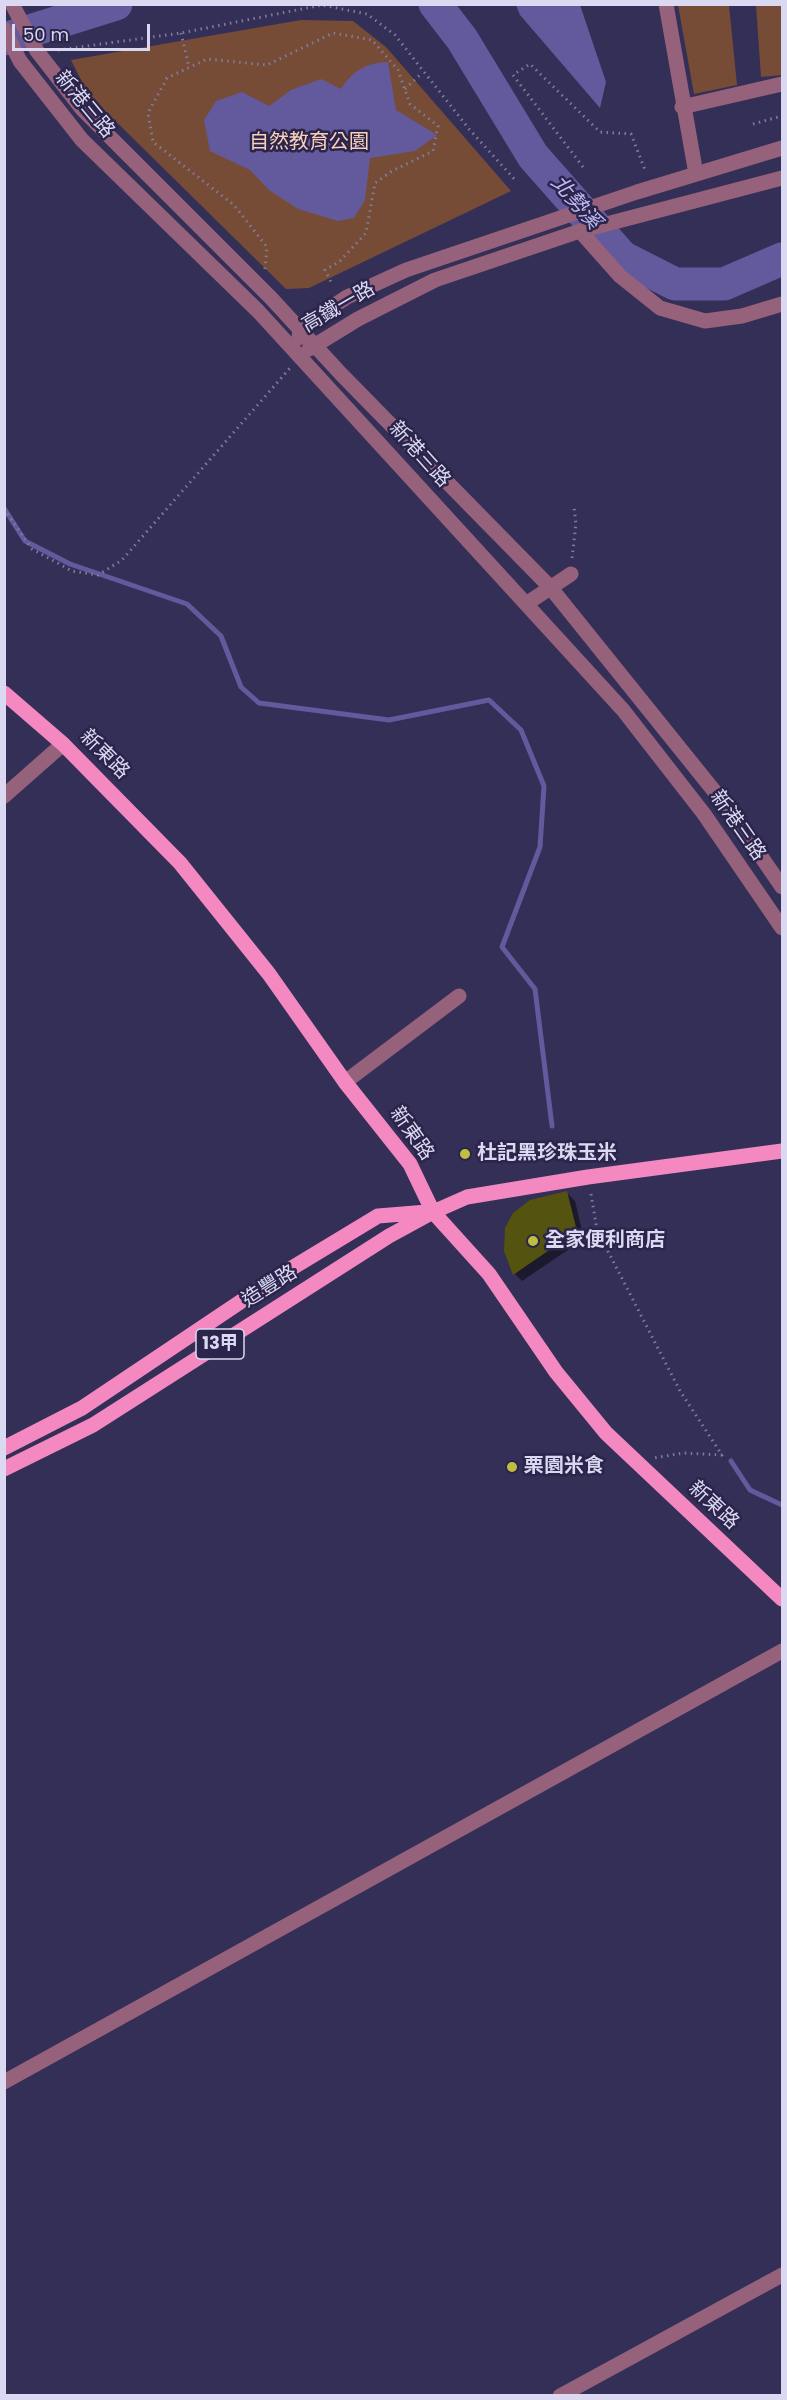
<!DOCTYPE html>
<meta charset="utf-8">
<style>
body{margin:0}
#map{position:relative;width:787px;height:2400px;overflow:hidden;background:#342f56;font-family:Poppins,sans-serif}
canvas{display:block}
.frame{position:absolute;inset:0;border:6px solid #dbd9f2;pointer-events:none}
.scale{position:absolute;left:12px;top:24px;width:138px;height:27px;box-sizing:border-box;border:3px solid #dbd9f2;border-top:0;padding-left:8px;font-size:18px;line-height:21px;white-space:nowrap;color:#dbd9f2;-webkit-text-stroke:4px #2b244b;paint-order:stroke}
</style>
<div id="map">
<canvas width="787" height="2400"></canvas>
<div class="frame"></div>
<div class="scale">50 m</div>
</div>
<script>
const ctx = document.querySelector('canvas').getContext('2d');
ctx.lineJoin = 'round';
function fillPath(path, color) {
  ctx.fillStyle = color;
  ctx.fill(path, 'evenodd');
}
function trace(path, color, width, dash) {
  ctx.strokeStyle = color;
  ctx.lineWidth = width;
  ctx.lineCap = dash ? 'butt' : 'round';
  ctx.setLineDash(dash || []);
  ctx.stroke(path);
}
function write(font, color, halo, rows, align = 'center') {
  ctx.font = font + ' Poppins,"Noto Sans TC",sans-serif';
  ctx.lineWidth = 5;
  ctx.setLineDash([]);
  ctx.textBaseline = 'middle';
  ctx.strokeStyle = halo;
  ctx.fillStyle = color;
  for (const [text, x, y, turn = 0] of rows) {
    ctx.save();
    ctx.translate(x, y);
    ctx.rotate((+turn || 0) * Math.PI / 180);
    ctx.textAlign = isNaN(turn) ? turn : align;
    if (halo) ctx.strokeText(text, 0, 0);
    ctx.fillText(text, 0, 0);
    ctx.restore();
  }
}
const green = new Path2D(`
 M 678,5 L 729,5 L 737,85 L 694,94 Z
 M 756,5 L 782,5 L 782,75 L 761,77 Z
 M 301,20 L 353,21 L 386,47 L 511,191 L 309,288 L 286,289 L 88,94 L 71,60 Z`);
const water = new Path2D(`
 M 516,5 L 580,5 L 606,82 L 600,108 L 520,15 Z
 M 388,62 L 396,110 L 437,135 L 415,151 L 370,158 L 365,200 L 354,218 L 338,221 L 298,209 L 269,190 L 250,170 L 210,151 L 204,120 L 216,101 L 242,92 L 269,106 L 291,90 L 321,79 L 341,89 C 352,71 366,63 388,62 Z`);
const shadow = new Path2D(`
 M 567,1193 L 575,1201 L 584,1239 L 522,1281 L 515,1274 Z`);
const stream = new Path2D(`
 M 4,508 L 25,541 L 70,564 L 187,604 L 221,636 L 241,687 L 259,703 L 389,720 L 489,700 L 521,730 L 544,786 L 540,847 L 502,947 L 535,989 L 552,1126
 M 731,1461 L 750,1490 L 782,1505`);
const river = new Path2D(`
 M 435,4 L 462,39 L 533,156 L 622,257 L 675,284 L 724,284 L 782,259
 M 4,39 L 116,4`);
const building = new Path2D(`
 M 567,1191 L 577,1231 L 513,1275 L 504,1251 L 505,1228 L 513,1213 L 530,1200 Z`);
const path = new Path2D(`
 M 181,33 L 189,67
 M 58,50 L 181,33 L 322,5 L 367,14 L 395,35 L 469,129 L 517,182
 M 405,89 L 422,73
 M 753,124 L 782,116
 M 583,167 L 513,75 L 530,64 L 600,132 L 631,134 L 645,170
 M 265,269 L 267,247 L 234,205 L 153,142 L 148,113 L 167,78 L 207,59 L 267,65 L 333,33 L 372,40 L 398,70 L 410,104 L 438,126 L 433,151 L 392,171 L 375,183 L 366,233 L 339,262 L 325,270 L 332,284
 M 4,509 L 32,549 L 72,571 L 98,575 L 122,560 L 290,368
 M 572,558 L 576,524 L 574,507
 M 591,1194 L 597,1230 L 680,1391 L 722,1455 L 683,1453 L 654,1458`);
const minor = new Path2D(`
 M 12,4 L 37,51 L 82,109 L 271,298 L 341,374 L 550,587 L 727,807 L 782,887
 M 666,4 L 696,174
 M 4,29 L 20,61 L 82,140 L 258,311 L 623,710 L 704,814 L 782,928
 M 682,107 L 782,84
 M 580,231 L 620,276 L 660,308 L 705,321 L 742,316 L 782,304
 M 299,338 L 300,328 L 347,297 L 406,270 L 637,192 L 782,148
 M 309,349 L 358,319 L 435,280 L 580,231 L 782,178
 M 526,604 L 571,574
 M 4,796 L 63,744
 M 345,1082 L 459,996
 M 4,2082 L 782,1651
 M 560,2396 L 782,2275`);
const major = new Path2D(`
 M 4,693 L 63,744 L 180,863 L 269,974 L 345,1082 L 410,1164 L 433,1212 L 489,1274 L 556,1372 L 606,1433 L 782,1599
 M 4,1448 L 82,1408 L 282,1274 L 378,1216 L 427,1212
 M 4,1469 L 93,1425 L 389,1236 L 433,1212 L 467,1197 L 588,1177 L 782,1151`);
const markers = [
 [465,1154,6,"#bfbe41"],
 [533,1241,6,"#bfbe41"],
 [512,1467,6,"#bfbe41"]
];
const shields = [
 [220,1344,48]
];
const shieldNames = [
 ["13甲",220,1344]
];
const streetNames = [
 ["新港三路",84,105,50],
 ["高鐵一路",339,308,-30],
 ["新港三路",419,455,48],
 ["新東路",104,755,45],
 ["新港三路",737,826,55],
 ["新東路",411,1134,55],
 ["造豐路",270,1287,-32],
 ["新東路",713,1506,43]
];
const parkNames = [
 ["自然教育公園",309,143]
];
const poiNames = [
 ["杜記黑珍珠玉米",477,1154],
 ["全家便利商店",545,1241],
 ["栗園米食",524,1467]
];
const waterNames = [
 ["北勢溪",575,203,49]
];
fillPath(green, '#774c36');
fillPath(water, '#63599d');
fillPath(shadow, '#0007');
trace(stream, '#63599d', 5);
trace(river, '#63599d', 33);
fillPath(building, '#54530f');
trace(path, '#807c9d', 3, [1.5, 4.5]);
trace(minor, '#95617b', 15);
trace(major, '#f389c0', 15);
for (const [x, y, r, color] of markers) {
  const dot = new Path2D();
  dot.arc(x, y, r, 0, 2 * Math.PI);
  ctx.fillStyle = color;
  ctx.fill(dot);
  trace(dot, '#2b244b', 2);
}
for (const [x, y, w] of shields) {
  const box = new Path2D();
  box.roundRect(x - w / 2, y - 15, w, 30, 4.5);
  ctx.fillStyle = '#2b244b';
  ctx.fill(box);
  trace(box, '#dbd9f2', 1.5);
}
write('bold 18px', '#dbd9f2', null, shieldNames);
write('20px', '#dbd9f2', '#2b244b', streetNames);
write('20px', '#f9d0ba', '#2b244b', parkNames);
write('bold 20px', '#dbd9f2', '#2b244b', poiNames, 'left');
write('italic 21px', '#c0bbf5', '#2b244b', waterNames);
</script>
